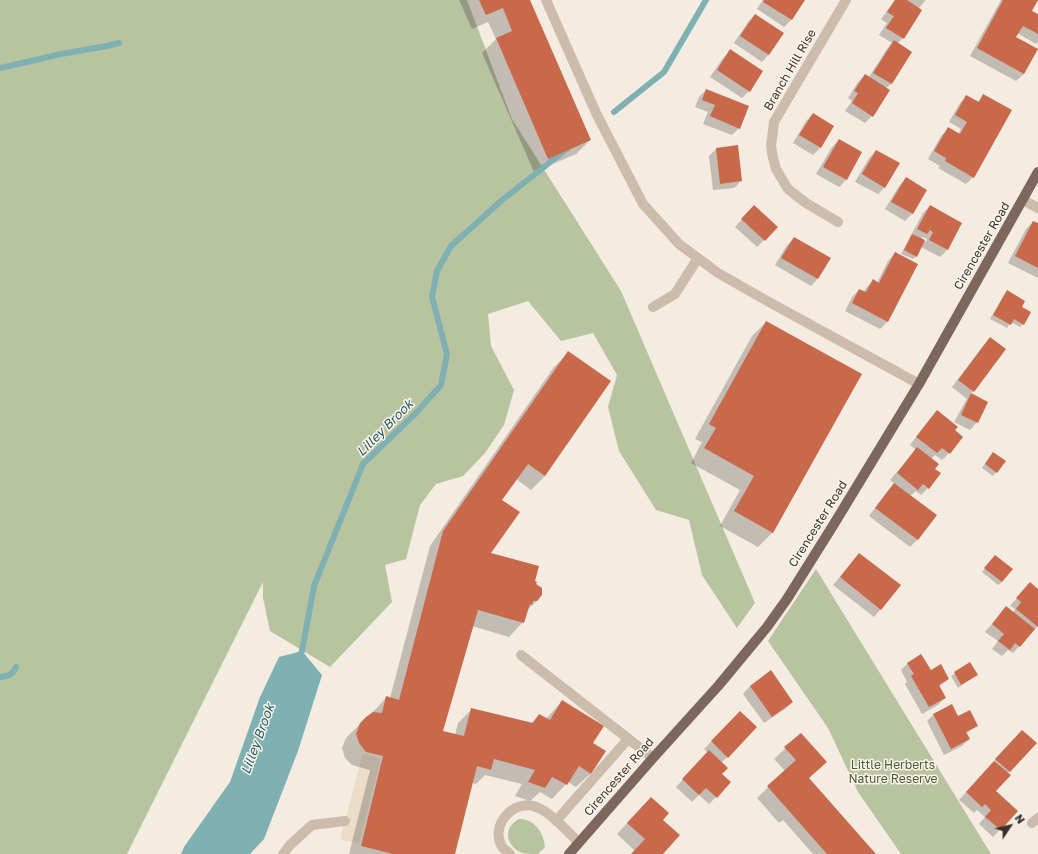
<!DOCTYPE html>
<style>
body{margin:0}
#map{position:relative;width:1038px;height:854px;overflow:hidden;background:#f4ebe1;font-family:"Golos Text",sans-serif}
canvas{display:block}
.north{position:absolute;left:990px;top:806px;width:40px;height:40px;-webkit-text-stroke:3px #fbf5ee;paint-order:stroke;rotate:55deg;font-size:11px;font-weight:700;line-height:16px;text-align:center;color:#3b302b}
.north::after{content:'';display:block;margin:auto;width:14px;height:18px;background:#3b302b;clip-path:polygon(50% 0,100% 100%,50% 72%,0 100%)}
</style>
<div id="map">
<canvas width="1038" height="854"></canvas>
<div class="north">N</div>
</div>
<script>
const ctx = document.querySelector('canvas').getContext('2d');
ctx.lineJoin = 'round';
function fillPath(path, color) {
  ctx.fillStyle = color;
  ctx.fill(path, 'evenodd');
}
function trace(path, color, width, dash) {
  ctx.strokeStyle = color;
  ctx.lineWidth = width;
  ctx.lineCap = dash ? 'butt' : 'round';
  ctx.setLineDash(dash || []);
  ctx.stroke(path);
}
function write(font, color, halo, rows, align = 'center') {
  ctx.font = font + ' "Golos Text",sans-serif';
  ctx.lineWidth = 3;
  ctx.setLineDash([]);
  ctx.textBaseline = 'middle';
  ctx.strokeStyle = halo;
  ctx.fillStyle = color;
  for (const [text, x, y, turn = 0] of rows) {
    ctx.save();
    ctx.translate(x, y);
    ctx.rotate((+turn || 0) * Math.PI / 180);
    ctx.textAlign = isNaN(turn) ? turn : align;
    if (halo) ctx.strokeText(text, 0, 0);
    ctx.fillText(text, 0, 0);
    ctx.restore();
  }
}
const green = new Path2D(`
 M 0,0 L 467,0 L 512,119 L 621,291 L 755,603 L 737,628 L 702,575 L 689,520 L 656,510 L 619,451 L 608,407 L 617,375 L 593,333 L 561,341 L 528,301 L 488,314 L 491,346 L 514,390 L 504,425 L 485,453 L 463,476 L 436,484 L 420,505 L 406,559 L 385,565 L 392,602 L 330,667 L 270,631 L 263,598 L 263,582 L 127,854 L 0,854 Z
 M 816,569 L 991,854 L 901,854 L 858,792 L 828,728 L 768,641 Z
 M 519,819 C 534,818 544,833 545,847 L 538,854 C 533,854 527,854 522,853 C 506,846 502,828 519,819 Z`);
const plaza = new Path2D(`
 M 363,753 L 381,758 L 359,844 L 340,839 Z`);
const water = new Path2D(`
 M 302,651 L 322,675 L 298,751 L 264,839 L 250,854 L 181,854 L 184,847 L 230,782 L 260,697 L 279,657 Z`);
const shadow = new Path2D(`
 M 459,0 L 529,0 L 590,140 L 576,154 L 534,172 L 482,53 L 496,39 L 488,22 L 472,29 Z
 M 763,0 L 804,0 L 791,20 L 784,27 L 757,9 Z
 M 895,0 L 926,0 L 918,9 L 921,11 L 903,38 L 897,44 L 910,52 L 891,84 L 886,88 L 872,116 L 865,123 L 845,111 L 852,101 L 848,98 L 858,82 L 865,75 L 869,77 L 887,49 L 892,43 L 879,35 L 887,23 L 881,19 Z
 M 1001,0 L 1037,0 L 1030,11 L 1038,15 L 1038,42 L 1036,44 L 1017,33 L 1015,38 L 1037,49 L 1024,74 L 1016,81 L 970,56 Z
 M 755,15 L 769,54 L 762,62 L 734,43 L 748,22 Z
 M 730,51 L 749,91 L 742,98 L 710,77 L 723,58 Z
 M 706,90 L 739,128 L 732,135 L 703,124 L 708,112 L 695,107 L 699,97 Z
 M 984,95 L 973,177 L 966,184 L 938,168 L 940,166 L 928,159 L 941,136 L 948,129 L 958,134 L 961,129 L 949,122 L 960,103 L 967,96 L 977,102 Z
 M 813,114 L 833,126 L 820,148 L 813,155 L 793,143 L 806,121 Z
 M 839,140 L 861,153 L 846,180 L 839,187 L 816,174 L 832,147 Z
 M 737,146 L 741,181 L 734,188 L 713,190 L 709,156 L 716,149 Z
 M 876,151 L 885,187 L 878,194 L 855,182 L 869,158 Z
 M 906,178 L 926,190 L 912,214 L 905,221 L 885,209 L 899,186 Z
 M 930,206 L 961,223 L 947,250 L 940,257 L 921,247 L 917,256 L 913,259 L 901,254 L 923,213 ZM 923,237 L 927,239 L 926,242 L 921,239 Z
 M 747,214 L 764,240 L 757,247 L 735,227 Z
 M 1033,222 L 1038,224 L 1038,278 L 1008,263 L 1026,229 Z
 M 794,238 L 818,278 L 811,286 L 775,265 L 787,245 Z
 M 895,253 L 887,322 L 880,329 L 845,311 L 852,297 L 859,290 L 864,292 L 866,288 L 873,281 L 877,283 L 888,261 Z
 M 1007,292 L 1020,307 L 1023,324 L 1020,327 L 1011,322 L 1007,328 L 990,319 L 1004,295 Z
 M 766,322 L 772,533 L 758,547 L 720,526 L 740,490 L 691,463 L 702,442 L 695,439 L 752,336 Z
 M 990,338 L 973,391 L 970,394 L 987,402 L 977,422 L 970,430 L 954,422 L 965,402 L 967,399 L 952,387 L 983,346 Z
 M 568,353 L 610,381 L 545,476 L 531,490 L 516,479 L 501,501 L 489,554 L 534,582 L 540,598 L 526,611 L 523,622 L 509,637 L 472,626 L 442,731 L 455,735 L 458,723 L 472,709 L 530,724 L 539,715 L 546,719 L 562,701 L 592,743 L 591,773 L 576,787 L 568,782 L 552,799 L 540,792 L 530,801 L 515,796 L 522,784 L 485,775 L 476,784 L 472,783 L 454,854 L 349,854 L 370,770 L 352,765 L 345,758 L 342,748 L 346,738 L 352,732 L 372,713 L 386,698 L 390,698 L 430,546 L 554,367 Z
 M 937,412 L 954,431 L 949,453 L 942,460 L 935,455 L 931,459 L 934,469 L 928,488 L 921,495 L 916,491 L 910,496 L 936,515 L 917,540 L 910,547 L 869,516 L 887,492 L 895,484 L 890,480 L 916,450 L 910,445 L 930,419 Z
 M 990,456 L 1005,461 L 993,476 L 982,468 Z
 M 859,554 L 900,586 L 874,617 L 833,585 Z
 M 992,559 L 1002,582 L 998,585 L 982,572 Z
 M 1030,583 L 1038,590 L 1038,626 L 1013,653 L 1008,650 L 1002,656 L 992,649 L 998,641 L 985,632 L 1006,608 L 1013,613 L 1015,609 L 1010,606 Z
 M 908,663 L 948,679 L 939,687 L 945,697 L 938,705 L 922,714 L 905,684 L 907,682 L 901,670 Z
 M 970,664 L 976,675 L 958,688 L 951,676 Z
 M 771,672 L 792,702 L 785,709 L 764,723 L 743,694 L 750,686 Z
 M 934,714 L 958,717 L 977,725 L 966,734 L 969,739 L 962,746 L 944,755 L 927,721 Z
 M 733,719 L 727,757 L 721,763 L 721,774 L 730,783 L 709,804 L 699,795 L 692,802 L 676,787 L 708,753 L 704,749 Z
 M 801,734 L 808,779 L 875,854 L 813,854 L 783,820 L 779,823 L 757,798 L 785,771 L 774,759 Z
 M 1015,738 L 1035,743 L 1007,774 L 995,791 L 1017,811 L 993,837 L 979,824 L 985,817 L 977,810 L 974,813 L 959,800 Z
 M 640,809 L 662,820 L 661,854 L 632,854 L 635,851 L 617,834 Z`);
const stream = new Path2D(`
 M 0,68 L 61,54 L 107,46 L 119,43
 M 614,112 L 664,72 L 706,0
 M 299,659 L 302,651 L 314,586 L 363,464 L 417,412 L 441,385 L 447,354 L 432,297 L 437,271 L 451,246 L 501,201 L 568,148
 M 0,677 C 9,676 12,675 16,667`);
const building = new Path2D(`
 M 479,0 L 530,0 L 591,140 L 548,159 L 496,38 L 512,31 L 503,8 L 486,15 Z
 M 764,0 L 805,0 L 792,20 L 763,2 Z
 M 895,0 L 907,0 L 922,10 L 904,39 L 886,28 L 894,16 L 887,12 Z
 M 1003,0 L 1038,0 L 1032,11 L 1038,14 L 1038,34 L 1023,26 L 1016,37 L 1038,49 L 1024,74 L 977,48 Z
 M 755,14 L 784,33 L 769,55 L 740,36 Z
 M 894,40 L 912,52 L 892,84 L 873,73 Z
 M 730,49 L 763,71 L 750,92 L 717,70 Z
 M 865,74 L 890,90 L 873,117 L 852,103 L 858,93 L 854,91 Z
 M 706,89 L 749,106 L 740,129 L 710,116 L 715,105 L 702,100 Z
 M 983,94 L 1012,110 L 974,178 L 945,161 L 946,158 L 934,151 L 948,127 L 960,134 L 967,122 L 955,115 L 966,95 L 979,102 Z
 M 813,113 L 834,126 L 821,148 L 799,135 Z
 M 839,139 L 862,152 L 847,180 L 823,167 Z
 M 738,145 L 742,181 L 720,184 L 716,148 Z
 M 876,150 L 900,163 L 885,188 L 862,174 Z
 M 906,177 L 927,190 L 913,214 L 891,202 Z
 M 754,205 L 778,227 L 765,241 L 741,219 Z
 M 930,205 L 962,223 L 948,250 L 929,240 L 933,232 L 930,230 L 927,234 L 917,229 Z
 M 1033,221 L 1038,223 L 1038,268 L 1015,256 Z
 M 912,234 L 925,240 L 917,257 L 904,250 Z
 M 794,237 L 831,258 L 818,279 L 781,258 Z
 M 895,252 L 918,264 L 888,322 L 852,303 L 859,289 L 866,292 L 873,279 L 879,283 Z
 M 1007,290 L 1025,301 L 1022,307 L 1031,312 L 1024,325 L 1014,319 L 1011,325 L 993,315 Z
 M 766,321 L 862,374 L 773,533 L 734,511 L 754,476 L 704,448 L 716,428 L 709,424 Z
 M 990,337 L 1006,349 L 974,392 L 958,380 Z
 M 568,351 L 611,381 L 545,476 L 528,464 L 502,500 L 520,512 L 491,553 L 539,566 L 535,581 L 537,582 L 536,584 L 542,588 L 542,595 L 537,601 L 533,601 L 532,605 L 530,604 L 524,623 L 478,610 L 443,731 L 464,736 L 471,708 L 533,723 L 539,714 L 550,720 L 562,700 L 604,726 L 593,743 L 606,751 L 591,774 L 579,766 L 567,785 L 552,777 L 545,788 L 528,782 L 535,770 L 494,759 L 491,770 L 477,766 L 455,854 L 393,854 L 361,846 L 383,756 L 366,752 L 359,743 L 356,734 L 360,723 L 366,717 L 373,712 L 382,713 L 386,696 L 399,700 L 443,531 Z
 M 971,393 L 988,402 L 978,423 L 961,415 Z
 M 937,410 L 958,427 L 955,430 L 963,437 L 950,454 L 942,448 L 937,453 L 916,437 Z
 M 917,447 L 939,464 L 935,469 L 941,473 L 929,489 L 923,484 L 918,490 L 897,473 Z
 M 993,452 L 1006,461 L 997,473 L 985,464 Z
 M 894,483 L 937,515 L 918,540 L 875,508 Z
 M 859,553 L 901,585 L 881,610 L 840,577 Z
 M 995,555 L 1013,569 L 1002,582 L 984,568 Z
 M 1030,582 L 1038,589 L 1038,627 L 1016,609 L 1021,602 L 1016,598 Z
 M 1006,606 L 1035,629 L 1020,647 L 1015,643 L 1010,650 L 998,641 L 1004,634 L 992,624 Z
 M 921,654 L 931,670 L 941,664 L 949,679 L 939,685 L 946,698 L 929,707 L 911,676 L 914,674 L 907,663 Z
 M 970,662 L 978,675 L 961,685 L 954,672 Z
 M 771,670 L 793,702 L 772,717 L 750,686 Z
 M 952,704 L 958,716 L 970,710 L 978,726 L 966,732 L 970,739 L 951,749 L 933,714 Z
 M 740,711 L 757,727 L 728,758 L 711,741 Z
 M 1022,730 L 1037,743 L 1010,772 L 995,759 Z
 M 801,733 L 827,762 L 809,778 L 876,854 L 827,854 L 767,786 L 796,760 L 784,747 Z
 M 709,750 L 728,768 L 722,774 L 731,782 L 717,798 L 706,788 L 699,795 L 682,779 Z
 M 994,761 L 1011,775 L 996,791 L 1018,811 L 1001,830 L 985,817 L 991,810 L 985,804 L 982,807 L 966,792 Z
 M 651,797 L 669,813 L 663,820 L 680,835 L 663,854 L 631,854 L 645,839 L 627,823 Z`);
const minor = new Path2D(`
 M 546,0 L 596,113 L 643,204 L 679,244 L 718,273 L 769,302 L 919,384
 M 1023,200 L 1038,208
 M 838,222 L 806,203 L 788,189 L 776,169 L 773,158 L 771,146 L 774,122 L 846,0
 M 653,307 L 675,294 L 698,258
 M 521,655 L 653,758
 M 556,821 L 628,739
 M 1032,823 L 1038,818
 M 283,854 L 290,845 L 312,825 L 345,821
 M 510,854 C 508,852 505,850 503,848 C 488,826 514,798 536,807 C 551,812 568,832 579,843`);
const major = new Path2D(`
 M 569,854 L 653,758 L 719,685 L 767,627 L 787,599 L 834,524 L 919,384 L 1038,172`);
const streetNames = [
 ["Branch Hill Rise",790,70,-60],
 ["Cirencester Road",982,246,-60],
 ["Cirencester Road",818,524,-58],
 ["Cirencester Road",619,777,-49]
];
const parkNames = [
 ["Little Herberts",893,765],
 ["Nature Reserve",893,779]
];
const waterNames = [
 ["Lilley Brook",385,428,-45],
 ["Lilley Brook",258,739,-70]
];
fillPath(green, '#b8c4a0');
fillPath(plaza, '#ecdcc8');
fillPath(water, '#7fb0b2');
fillPath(shadow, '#0003');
trace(stream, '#7fb0b2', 6);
fillPath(building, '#c8694b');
trace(minor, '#cdbbac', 10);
trace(major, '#7d675c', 10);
write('12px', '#3b302b', '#fbf5ee', streetNames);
write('12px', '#4a5a2e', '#fbf5ee', parkNames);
write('italic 13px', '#1f5a5e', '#fbf5ee', waterNames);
</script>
